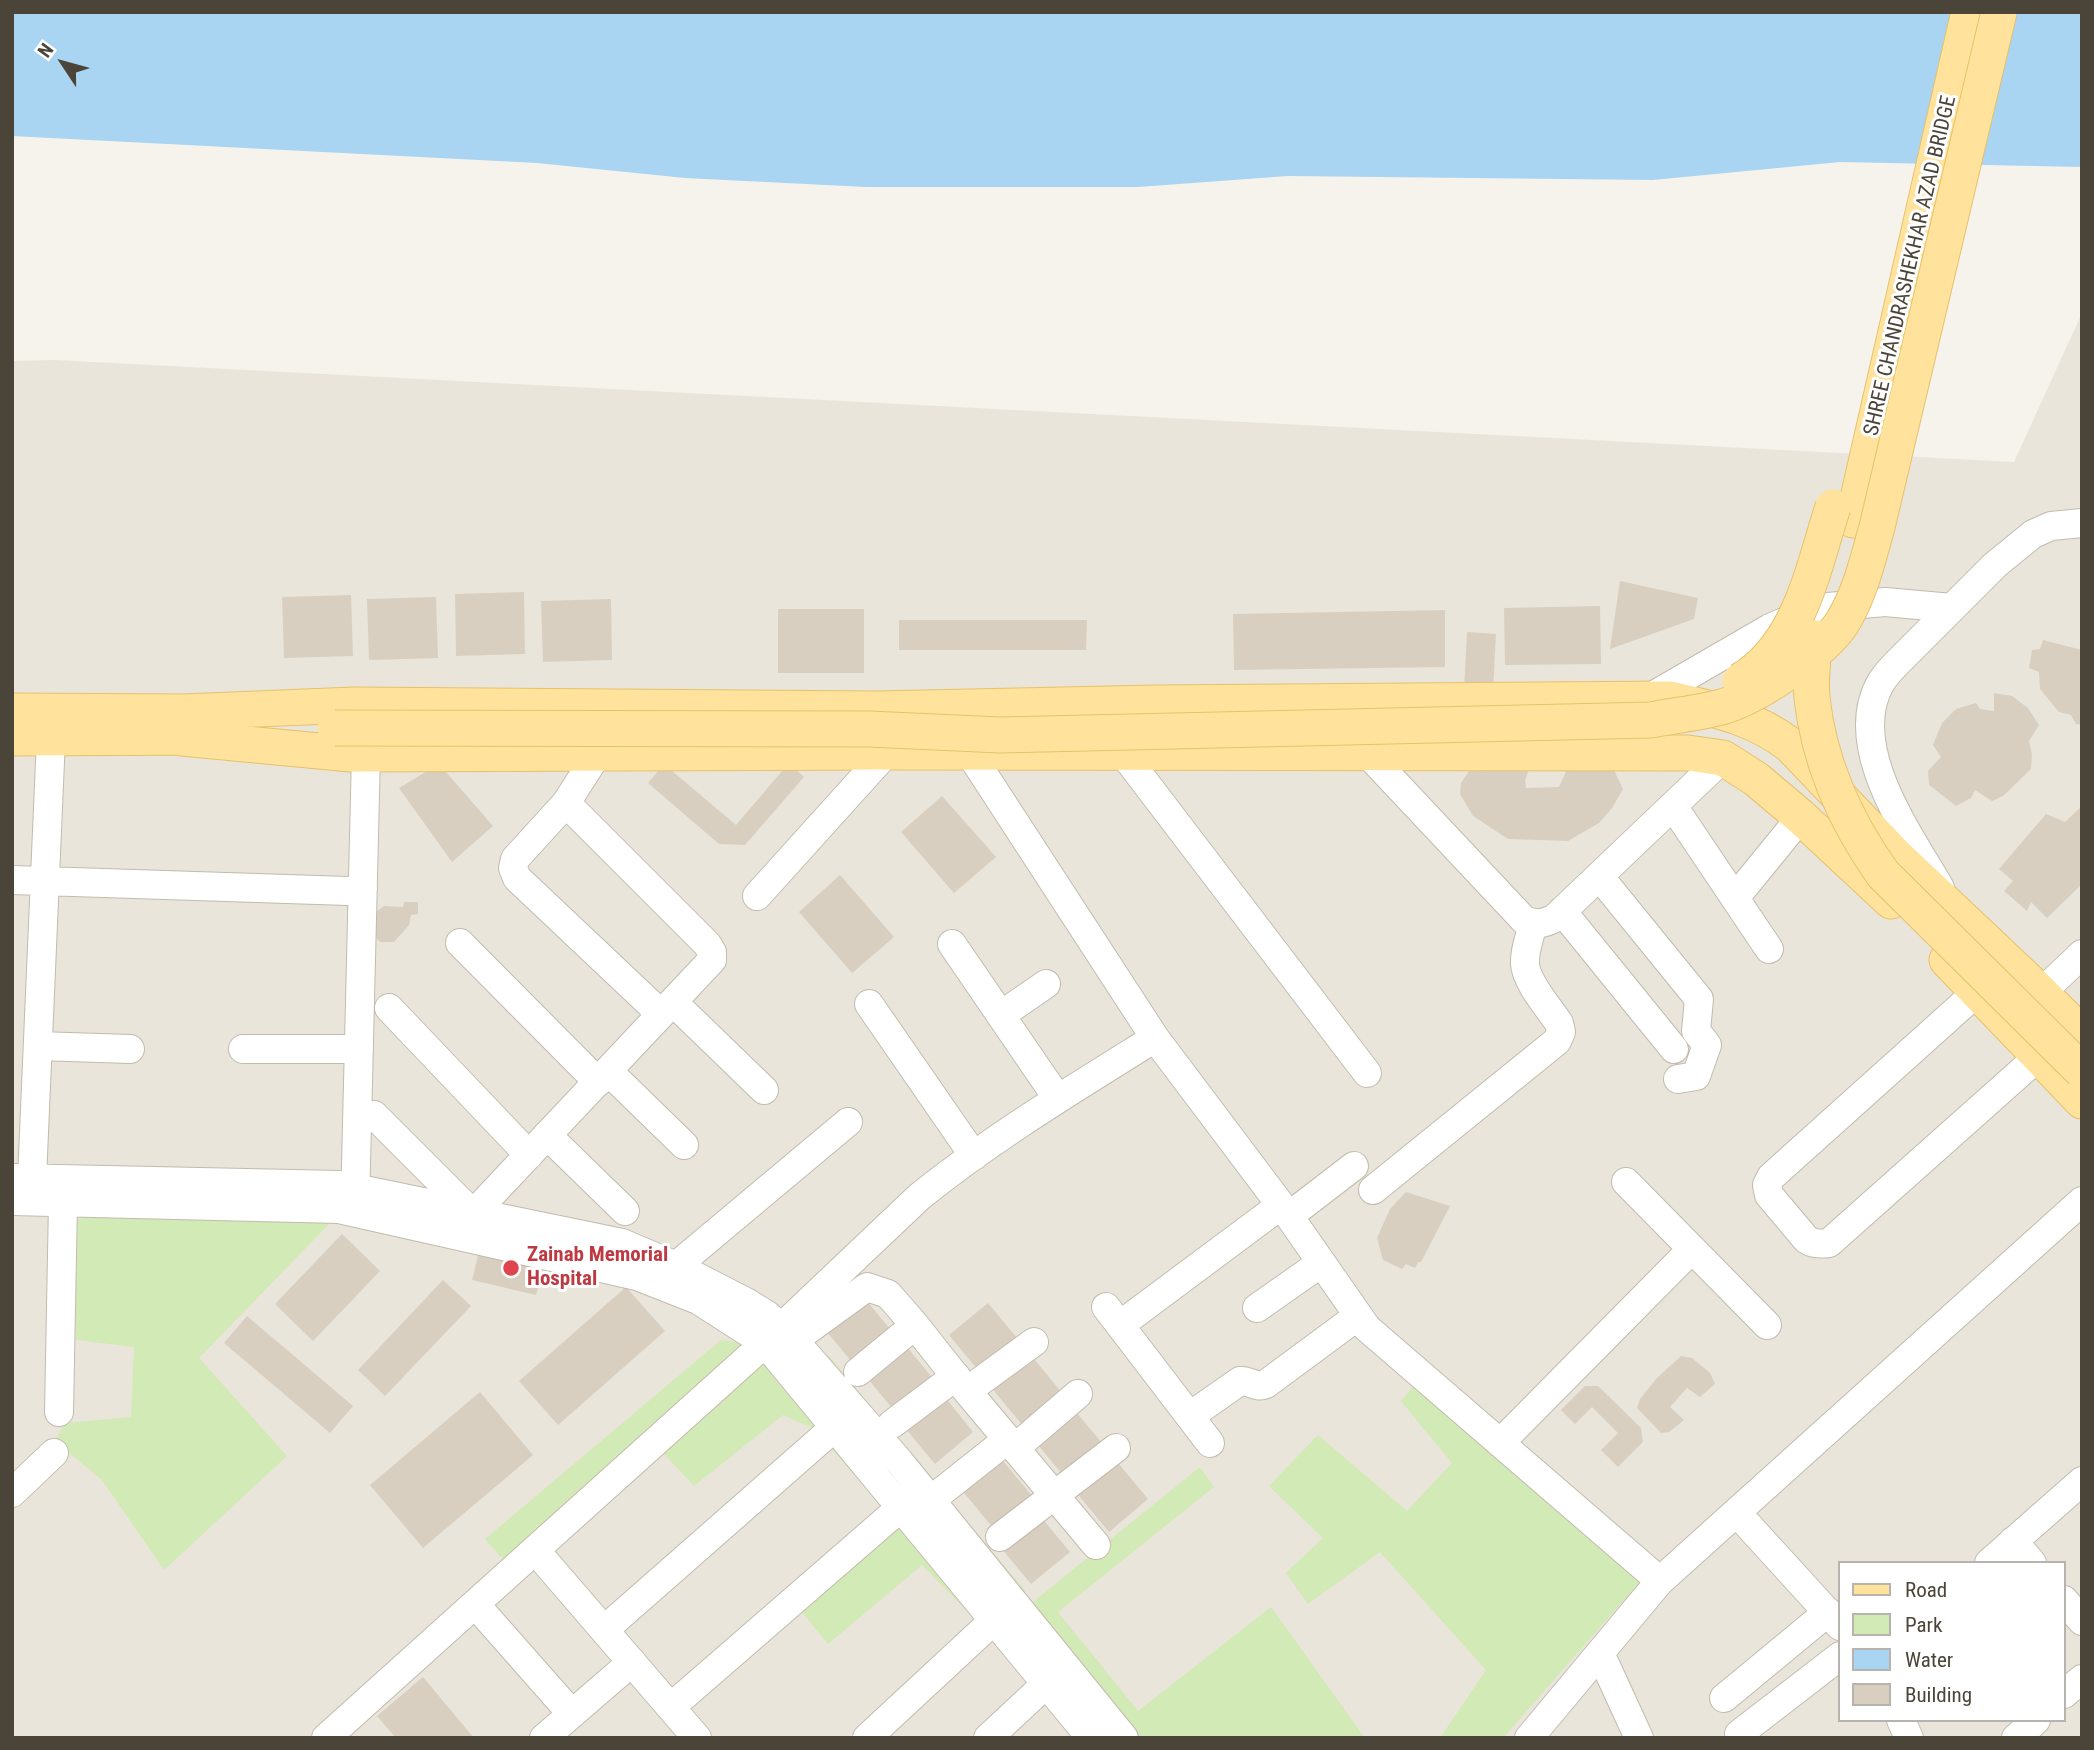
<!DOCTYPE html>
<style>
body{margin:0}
#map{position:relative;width:2094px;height:1750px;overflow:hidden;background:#f6f3ec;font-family:"Roboto Condensed",sans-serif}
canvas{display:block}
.frame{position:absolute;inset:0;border:14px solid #4b4439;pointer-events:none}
.legend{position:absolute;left:1838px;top:1561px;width:228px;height:161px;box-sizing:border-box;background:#fff;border:2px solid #b7b4b0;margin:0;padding:9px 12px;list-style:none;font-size:21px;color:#4b4439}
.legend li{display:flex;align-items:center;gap:14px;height:35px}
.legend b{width:35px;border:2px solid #b7b4b0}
.north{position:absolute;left:28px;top:28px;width:70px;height:70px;-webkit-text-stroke:5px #fff;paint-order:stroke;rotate:306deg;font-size:19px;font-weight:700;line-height:28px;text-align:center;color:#4b4439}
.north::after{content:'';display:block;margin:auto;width:24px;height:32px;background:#4b4439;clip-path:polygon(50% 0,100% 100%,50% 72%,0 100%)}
</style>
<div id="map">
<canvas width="2094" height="1750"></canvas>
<div class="frame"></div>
<ul class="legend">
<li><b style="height:9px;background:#ffe39c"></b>Road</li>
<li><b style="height:19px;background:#d2eab5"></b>Park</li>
<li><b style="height:19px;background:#a9d4f2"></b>Water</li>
<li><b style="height:19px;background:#d8cfc1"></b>Building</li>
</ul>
<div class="north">N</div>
</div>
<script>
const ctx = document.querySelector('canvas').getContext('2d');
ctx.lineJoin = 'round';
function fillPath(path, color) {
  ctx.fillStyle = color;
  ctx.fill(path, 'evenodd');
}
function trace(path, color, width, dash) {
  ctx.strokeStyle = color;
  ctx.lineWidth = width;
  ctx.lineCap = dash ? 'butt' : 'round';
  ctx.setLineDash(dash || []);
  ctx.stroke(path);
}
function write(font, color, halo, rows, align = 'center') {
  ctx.font = font + ' "Roboto Condensed",sans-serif';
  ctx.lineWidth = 6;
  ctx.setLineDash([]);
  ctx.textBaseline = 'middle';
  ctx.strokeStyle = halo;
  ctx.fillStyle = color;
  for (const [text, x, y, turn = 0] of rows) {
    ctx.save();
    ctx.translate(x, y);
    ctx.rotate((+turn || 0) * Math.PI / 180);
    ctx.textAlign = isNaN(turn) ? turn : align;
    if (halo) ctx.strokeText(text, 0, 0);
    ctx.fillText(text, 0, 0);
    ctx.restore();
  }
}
const residential = new Path2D(`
 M 2082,313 L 2082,1738 L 12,1738 L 12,361 L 55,360 L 2014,462 ZM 1840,1563 L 2064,1563 L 2064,1720 L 1840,1720 Z`);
const green = new Path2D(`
 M 89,1211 L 330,1223 L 199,1358 L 287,1456 L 164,1570 L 102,1480 L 55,1441 L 65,1423 L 131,1417 L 134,1347 L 76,1340 L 74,1224 Z
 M 721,1340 L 829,1356 L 1025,1591 L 973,1617 L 922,1565 L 828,1644 L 787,1593 L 883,1507 L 814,1429 L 783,1415 L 694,1486 L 651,1440 L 508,1565 L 485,1539 Z
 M 1415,1384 L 1648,1582 L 1623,1601 L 1503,1738 L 1440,1738 L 1486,1670 L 1380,1552 L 1308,1604 L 1286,1573 L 1323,1538 L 1269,1486 L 1318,1435 L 1407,1511 L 1452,1463 L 1401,1401 Z
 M 1200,1467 L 1214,1487 L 1058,1612 L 1138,1711 L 1271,1607 L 1365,1738 L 1139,1738 L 1028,1606 Z`);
const water = new Path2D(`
 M 12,12 L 2082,12 L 2082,167 L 1840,162 L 1653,180 L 1288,176 L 1138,187 L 866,187 L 685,178 L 537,163 L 12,136 Z`);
const building = new Path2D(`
 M 1620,581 L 1698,598 L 1694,619 L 1610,649 Z
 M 524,592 L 525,654 L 456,656 L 455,594 Z
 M 351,595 L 353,656 L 284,658 L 282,597 Z
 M 436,597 L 438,658 L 369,660 L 367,599 Z
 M 611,599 L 612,660 L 543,662 L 541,601 Z
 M 1600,606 L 1601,664 L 1505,665 L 1504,608 Z
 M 778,609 L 864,609 L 864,673 L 778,673 Z
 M 1445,610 L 1445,667 L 1234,670 L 1233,614 Z
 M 899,620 L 1087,620 L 1086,650 L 899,650 Z
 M 1467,632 L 1496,634 L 1493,691 L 1464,690 Z
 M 2043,640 L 2082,650 L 2082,725 L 2076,724 L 2071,715 L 2059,712 L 2040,689 L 2039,672 L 2029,668 L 2032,650 L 2040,649 Z
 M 1994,693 L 2012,696 L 2028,708 L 2039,725 L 2029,741 L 2032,754 L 2031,769 L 2003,796 L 1992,801 L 1975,790 L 1971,798 L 1956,806 L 1929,785 L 1928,771 L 1941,757 L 1933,745 L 1942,723 L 1956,709 L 1976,703 L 1980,709 L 1994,711 Z
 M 789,763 L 804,777 L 745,845 L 719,844 L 648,783 L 664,764 L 736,825 Z
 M 439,764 L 493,826 L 452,862 L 399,788 Z
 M 1531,764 L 1525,780 L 1526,788 L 1559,787 L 1566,772 L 1556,766 L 1612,766 L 1623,789 L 1612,808 L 1599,823 L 1568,841 L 1508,839 L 1473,816 L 1460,794 L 1461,783 L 1471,768 Z
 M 942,796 L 996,857 L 954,893 L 901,832 Z
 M 2081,807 L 2082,884 L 2047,918 L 2031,902 L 2027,911 L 2004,891 L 2013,881 L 1999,869 L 2046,814 L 2065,822 Z
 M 840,875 L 894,937 L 852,973 L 799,912 Z
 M 404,902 L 418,902 L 418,914 L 411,915 L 409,925 L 394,942 L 380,942 L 370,931 L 370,916 L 384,906 L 403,907 Z
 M 1406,1192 L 1450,1206 L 1421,1262 L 1418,1262 L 1415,1268 L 1406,1264 L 1402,1269 L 1383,1260 L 1377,1238 L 1390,1209 Z
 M 342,1234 L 380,1271 L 313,1341 L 275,1304 Z
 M 478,1255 L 543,1270 L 536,1295 L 472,1280 Z
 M 443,1280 L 471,1306 L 385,1396 L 358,1370 Z
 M 626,1287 L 665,1331 L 558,1425 L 519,1381 Z
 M 861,1294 L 895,1335 L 856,1367 L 822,1326 Z
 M 988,1303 L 1022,1344 L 983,1376 L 949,1335 Z
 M 247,1316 L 353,1406 L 330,1433 L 224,1343 Z
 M 902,1341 L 936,1382 L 897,1414 L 863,1373 Z
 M 1029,1353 L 1063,1394 L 1024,1427 L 990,1386 Z
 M 1681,1356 L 1692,1358 L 1710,1373 L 1715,1384 L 1700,1397 L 1687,1388 L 1670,1407 L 1684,1420 L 1669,1432 L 1661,1433 L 1637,1408 L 1640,1399 L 1657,1378 Z
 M 1585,1386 L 1598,1386 L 1641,1428 L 1643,1442 L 1618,1467 L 1601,1450 L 1618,1433 L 1592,1407 L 1575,1424 L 1561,1410 Z
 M 940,1391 L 973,1432 L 935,1464 L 901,1423 Z
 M 480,1392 L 533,1455 L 423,1548 L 370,1485 Z
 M 1072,1407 L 1106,1448 L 1067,1480 L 1033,1439 Z
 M 999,1456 L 1033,1497 L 994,1529 L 960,1488 Z
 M 1114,1458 L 1148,1499 L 1109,1532 L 1075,1491 Z
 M 1036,1511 L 1070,1552 L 1031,1584 L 997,1543 Z
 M 423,1677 L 474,1738 L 396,1738 L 377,1716 Z`);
const minor = new Path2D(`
 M 1649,698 L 1770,628 L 1817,608 L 1885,602 L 1952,608
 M 969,752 L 1155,1038 L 1289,1216 L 1367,1328 L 1660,1581
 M 1122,752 L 1367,1073
 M 1366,752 L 1524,920 C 1536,925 1543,924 1555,918 L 1723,758
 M 566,803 L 515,859 L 513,868 L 517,878 L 661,1014
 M 1673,806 L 1769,949
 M 1599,876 L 1699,999 L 1696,1031 L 1707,1045 L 1696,1076 L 1678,1079
 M 12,880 L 348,891 L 363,889
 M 1940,888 C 1909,834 1844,746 1881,682 C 1885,676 1890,670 1895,665 L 1995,565 L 2033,534 L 2051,526 L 2082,523
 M 757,896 L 887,752
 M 1735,898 L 1801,817
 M 1562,911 L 1674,1049
 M 460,943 L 598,1082
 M 952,944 L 1058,1099
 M 1977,992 L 1771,1177 L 1767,1185 L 1769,1195 L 1806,1239 C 1813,1244 1819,1244 1829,1243 L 2039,1056
 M 2041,993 L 2082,954
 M 673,1002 L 764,1090
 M 869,1004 L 974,1156
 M 389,1008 L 529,1155
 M 1001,1015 L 1046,984
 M 38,1046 L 130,1049
 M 243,1049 L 359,1049
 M 608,1071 L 684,1145
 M 374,1115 L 473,1214
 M 547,1135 L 625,1211
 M 12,1178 L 340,1185 L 622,1243 L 676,1266 L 746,1302 L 767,1315 L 785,1330 L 899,1461 L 1124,1738
 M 32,1179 L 51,738
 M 1626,1182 L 1767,1325
 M 1373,1190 L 1557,1041 L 1561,1032 L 1559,1023 C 1549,1008 1526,982 1525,964 C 1524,950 1530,937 1533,924
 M 12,1201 L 339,1209 L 637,1276 L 698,1300 L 765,1343 L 1091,1738
 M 355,1206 L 366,754
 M 1289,1216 L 1354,1166
 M 470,1226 L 473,1214 L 712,960 L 712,952 L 707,944 L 566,803 L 598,753
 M 676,1266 L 848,1122
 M 1106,1307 L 1210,1443
 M 1257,1308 L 1321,1263
 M 1120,1325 L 1281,1205
 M 794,1340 L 867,1287 L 888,1294 L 915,1325 L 967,1391 L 1096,1545
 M 858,1372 L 915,1325
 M 967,1391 L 1034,1342
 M 59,1412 L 63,1202
 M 1190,1416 L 1240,1381 C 1250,1380 1256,1389 1266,1384 L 1358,1316
 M 892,1424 L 956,1376
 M 1500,1443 L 1692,1249
 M 1015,1448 L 1078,1394
 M 12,1493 L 54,1453
 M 931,1500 L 1008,1439
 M 1737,1513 L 1840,1626
 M 1000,1537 L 1116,1448
 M 2013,1541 L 2032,1563
 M 535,1550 L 697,1738
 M 1989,1563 L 2082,1481
 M 2064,1600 L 2082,1621
 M 475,1604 L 572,1714
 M 604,1630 L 835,1427
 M 1600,1653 L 1639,1738
 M 2064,1694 L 2082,1679
 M 1724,1698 L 1828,1612
 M 671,1707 L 914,1496
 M 1901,1720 L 1909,1738
 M 1739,1734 L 1840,1656
 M 326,1738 L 765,1343 L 919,1197 C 992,1138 1075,1088 1155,1038
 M 544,1738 L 632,1662
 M 867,1738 L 1006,1609
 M 988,1738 L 1046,1684
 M 1529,1738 L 1660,1581 L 2082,1201
 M 2016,1738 L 2036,1720`);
const major = new Path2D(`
 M 1853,520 L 1969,12
 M 12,711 L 184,712 L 354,705 L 877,709 L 1156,703 L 1670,699 C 1715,710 1752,716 1790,745 L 1896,856 L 2041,993 L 2082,1034
 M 12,738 L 205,737
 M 182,738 L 351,754 L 887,752 L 1688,753 L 1723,758 L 1756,779 L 1801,817 L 1891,901
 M 1947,960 L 2082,1101`);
const majorBridge = new Path2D(`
 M 1815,638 C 1813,658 1810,678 1812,698 C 1819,762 1846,822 1883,874 L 2082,1071
 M 1740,681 C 1800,646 1813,568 1833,507
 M 335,728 L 869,729 L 1000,735 L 1651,720 C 1675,715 1701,713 1725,706 C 1759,695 1822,653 1842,623 C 1860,594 1868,559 1877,527 L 1999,12`);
const markers = [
 [511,1268,9,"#e0444e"]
];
const streetNames = [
 ["SHREE CHANDRASHEKHAR AZAD BRIDGE",1911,266,-77]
];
const healthNames = [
 ["Zainab Memorial",527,1256],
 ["Hospital",527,1280]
];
fillPath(residential, '#eae5da');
fillPath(green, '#d2eab5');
fillPath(water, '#a9d4f2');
fillPath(building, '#d8cfc1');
trace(minor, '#c2bbae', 30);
trace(major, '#e6c16a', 37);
trace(minor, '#fff', 28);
trace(major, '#ffe39c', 35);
trace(majorBridge, '#e6c16a', 37, []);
trace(majorBridge, '#ffe39c', 35);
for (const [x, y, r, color] of markers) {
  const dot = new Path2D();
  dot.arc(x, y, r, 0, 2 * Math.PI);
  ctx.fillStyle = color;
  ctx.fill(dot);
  trace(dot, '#fff', 2.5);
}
write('21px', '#4b4439', '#fff', streetNames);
write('bold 21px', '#be3a42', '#fff', healthNames, 'left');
</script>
